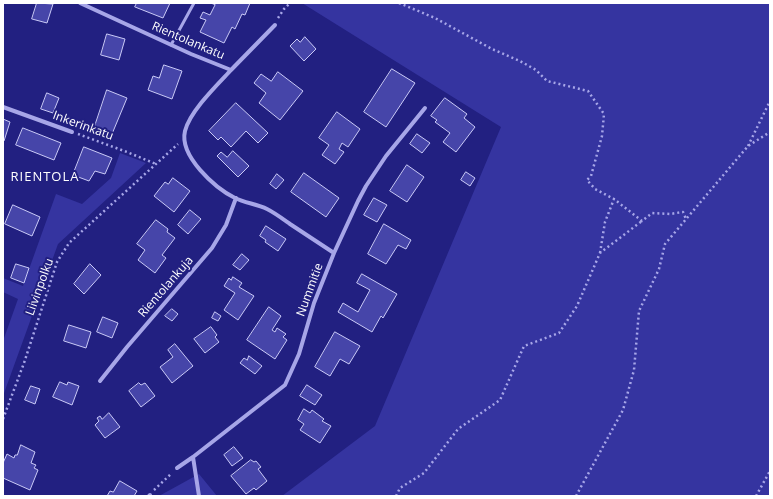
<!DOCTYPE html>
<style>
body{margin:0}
#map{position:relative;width:773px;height:499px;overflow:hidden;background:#222081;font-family:"Open Sans",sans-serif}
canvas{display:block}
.frame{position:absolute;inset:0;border:4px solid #fff;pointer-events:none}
</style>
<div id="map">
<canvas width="773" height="499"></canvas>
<div class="frame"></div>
</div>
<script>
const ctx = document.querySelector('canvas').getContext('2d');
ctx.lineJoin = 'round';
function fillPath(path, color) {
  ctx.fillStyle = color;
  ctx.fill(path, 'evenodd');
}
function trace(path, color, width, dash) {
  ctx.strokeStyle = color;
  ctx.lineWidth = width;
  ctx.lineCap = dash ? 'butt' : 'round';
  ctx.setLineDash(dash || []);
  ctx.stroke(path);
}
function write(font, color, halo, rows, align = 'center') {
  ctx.font = font + ' "Open Sans",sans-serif';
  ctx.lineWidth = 4;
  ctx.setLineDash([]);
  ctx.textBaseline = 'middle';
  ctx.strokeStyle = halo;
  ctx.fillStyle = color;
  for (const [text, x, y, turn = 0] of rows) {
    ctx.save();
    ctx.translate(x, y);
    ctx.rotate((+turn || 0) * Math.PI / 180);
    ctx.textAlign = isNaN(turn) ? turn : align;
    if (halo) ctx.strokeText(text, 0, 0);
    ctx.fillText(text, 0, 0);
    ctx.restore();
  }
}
const green = new Path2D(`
 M 302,3 L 770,3 L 770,496 L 282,496 L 375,426 L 501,127 Z
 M 120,153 L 146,163 L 58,244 L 3,396 L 3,341 L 18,299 L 3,292 L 3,278 L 23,286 L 56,194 L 82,204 L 111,178 Z
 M 199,474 L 217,496 L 159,496 Z`);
const building = new Path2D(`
 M 37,3 L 53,4 L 47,23 L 32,19 Z
 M 137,3 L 170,3 L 163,18 L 135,7 Z
 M 211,3 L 250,3 L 245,15 L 242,14 L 235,29 L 232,27 L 224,43 L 200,32 L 206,20 L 200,18 L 203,12 L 210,15 L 215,5 Z
 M 107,34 L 125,39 L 119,60 L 101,55 Z
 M 305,37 L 316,49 L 304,61 L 290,46 L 297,39 L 300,42 Z
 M 164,65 L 182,71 L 172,99 L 148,90 L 153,76 L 159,78 Z
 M 392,69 L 415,83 L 386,127 L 364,112 Z
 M 278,72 L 303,91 L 280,120 L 259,103 L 266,93 L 254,83 L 261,74 L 271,81 Z
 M 107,90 L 127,98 L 112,134 L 95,126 Z
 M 47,93 L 59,98 L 53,113 L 41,109 Z
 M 445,98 L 467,114 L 464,118 L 475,127 L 456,152 L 443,142 L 450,133 L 435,122 L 437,120 L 431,116 Z
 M 236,103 L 268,133 L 258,143 L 246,131 L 231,147 L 221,137 L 218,140 L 209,131 Z
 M 337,112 L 360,129 L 348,147 L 342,143 L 339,149 L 344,152 L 335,164 L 322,155 L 329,145 L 319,138 Z
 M 3,119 L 10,122 L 4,141 L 3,141 Z
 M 23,128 L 61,143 L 54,160 L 16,145 Z
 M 417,134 L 430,143 L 422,153 L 410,144 Z
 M 84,147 L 112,158 L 105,174 L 95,171 L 89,181 L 73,175 Z
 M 233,151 L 249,166 L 238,177 L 217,156 L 221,152 L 227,157 Z
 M 407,165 L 424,177 L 407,202 L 390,191 Z
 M 466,172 L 475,178 L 470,186 L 461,180 Z
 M 304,173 L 339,198 L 326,217 L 291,192 Z
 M 277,174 L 284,180 L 276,189 L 270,184 Z
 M 173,178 L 190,191 L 174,212 L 154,196 L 165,182 L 168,184 Z
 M 374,198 L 387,205 L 377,222 L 364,215 Z
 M 13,205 L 40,217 L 32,236 L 5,224 Z
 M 190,210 L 201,219 L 188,234 L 178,225 Z
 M 156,220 L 168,229 L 167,232 L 175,238 L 162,255 L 166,258 L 155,273 L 138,260 L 145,250 L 137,244 Z
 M 384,224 L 411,240 L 406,249 L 398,245 L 386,264 L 368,254 Z
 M 266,226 L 286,239 L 278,251 L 265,242 L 266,240 L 260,236 Z
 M 242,254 L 249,260 L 240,270 L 233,265 Z
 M 16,264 L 29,268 L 24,283 L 11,278 Z
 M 90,264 L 101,275 L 84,294 L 74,284 Z
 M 362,274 L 397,294 L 383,318 L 381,316 L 372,332 L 338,312 L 343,303 L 358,312 L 370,290 L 357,283 Z
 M 233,277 L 242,283 L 239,287 L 254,296 L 238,320 L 224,310 L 235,293 L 224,286 L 229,278 L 231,280 Z
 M 269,307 L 281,316 L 272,330 L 275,332 L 277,328 L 286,334 L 283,337 L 287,340 L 275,359 L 247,340 Z
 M 172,309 L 178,314 L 172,321 L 165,316 Z
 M 215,312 L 221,316 L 218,321 L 212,318 Z
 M 103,317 L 118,323 L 112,338 L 97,332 Z
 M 69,325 L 91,332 L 86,348 L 64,341 Z
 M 211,327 L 217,335 L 215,337 L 219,342 L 205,353 L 194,339 Z
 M 335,332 L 360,346 L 349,364 L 340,359 L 330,376 L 315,367 Z
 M 175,344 L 193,366 L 172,383 L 160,367 L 173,357 L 168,350 Z
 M 249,356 L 262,366 L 255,374 L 240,363 L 244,358 L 247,360 Z
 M 60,382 L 67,385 L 68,382 L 79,386 L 72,405 L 53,397 Z
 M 139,383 L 141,385 L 145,383 L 155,396 L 141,407 L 129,391 Z
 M 307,385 L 322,395 L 315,405 L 300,396 Z
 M 31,386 L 40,389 L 35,404 L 25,400 Z
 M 304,409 L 310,413 L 312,410 L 324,419 L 322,421 L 331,426 L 320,443 L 300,430 L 304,424 L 298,420 Z
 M 109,413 L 120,427 L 105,438 L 95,425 L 99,421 L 97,418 L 100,416 L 102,419 Z
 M 21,445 L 35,452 L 31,463 L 36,465 L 34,468 L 38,470 L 30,490 L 3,478 L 3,463 L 7,454 L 14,458 L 15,455 L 17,455 Z
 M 234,447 L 243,458 L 232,466 L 224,455 Z
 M 251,460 L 254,462 L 256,461 L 261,467 L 258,469 L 267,481 L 256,490 L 254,488 L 246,494 L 231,476 Z
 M 120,481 L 137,491 L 134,496 L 107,496 L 110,491 L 113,492 Z`);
const path = new Path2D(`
 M 399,3 L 435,18 L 492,49 L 520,61 L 536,70 L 547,81 L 588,91 L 604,114 L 602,136 L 591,176 L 587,180 L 595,189 L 614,199 L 642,221 L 652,213 L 670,214 L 683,212 L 686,219
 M 278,18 L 284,9 L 290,3
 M 78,134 L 127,152 L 156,164
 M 748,146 L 770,101
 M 600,253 L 605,222 L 614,199
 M 3,419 L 24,363 L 57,262 L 69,243 L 178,144
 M 154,490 L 172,473
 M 396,496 L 400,488 L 424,473 L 458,429 L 500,400 L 524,346 L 559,333 L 577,306 L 600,253 L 642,221
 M 576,496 L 623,410 L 634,370 L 639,311 L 659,269 L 665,244 L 748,146 L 770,132
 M 756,496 L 770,471`);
const service = new Path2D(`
 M 171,45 L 194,3`);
const minor = new Path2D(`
 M 80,3 L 191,54 L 231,70 C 217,85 190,111 185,131 C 179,156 215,188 235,198 C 245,203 257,204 267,209 C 275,213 283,219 290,224 C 305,234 319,243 334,253
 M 231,70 L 275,25
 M 3,107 L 72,132
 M 100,381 L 127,347 L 212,248 L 226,225 L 236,198
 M 177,468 L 193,457
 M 149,496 L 150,495
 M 199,496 L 193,457 L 285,385 L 299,354 L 314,303 L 334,253 L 358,201 L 366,186 L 386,156 L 425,108`);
const streetNames = [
 ["Rientolankatu",188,41,23],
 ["Inkerinkatu",83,126,20],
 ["Liivinpolku",40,287,-70],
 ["Rientolankuja",166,287,-49],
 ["Nummitie",310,290,-70]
];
const neighbourhoodNames = [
 ["RIENTOLA",45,177]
];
fillPath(green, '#3534a0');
fillPath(building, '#4645a9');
trace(building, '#cacaf6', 1);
trace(path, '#a7a6e8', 2.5, [2, 3]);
trace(service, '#a7a6e8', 3);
trace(minor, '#a7a6e8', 4);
write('12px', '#fff', '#222081', streetNames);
ctx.letterSpacing = '1px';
write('13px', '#fff', '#222081', neighbourhoodNames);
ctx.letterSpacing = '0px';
</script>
